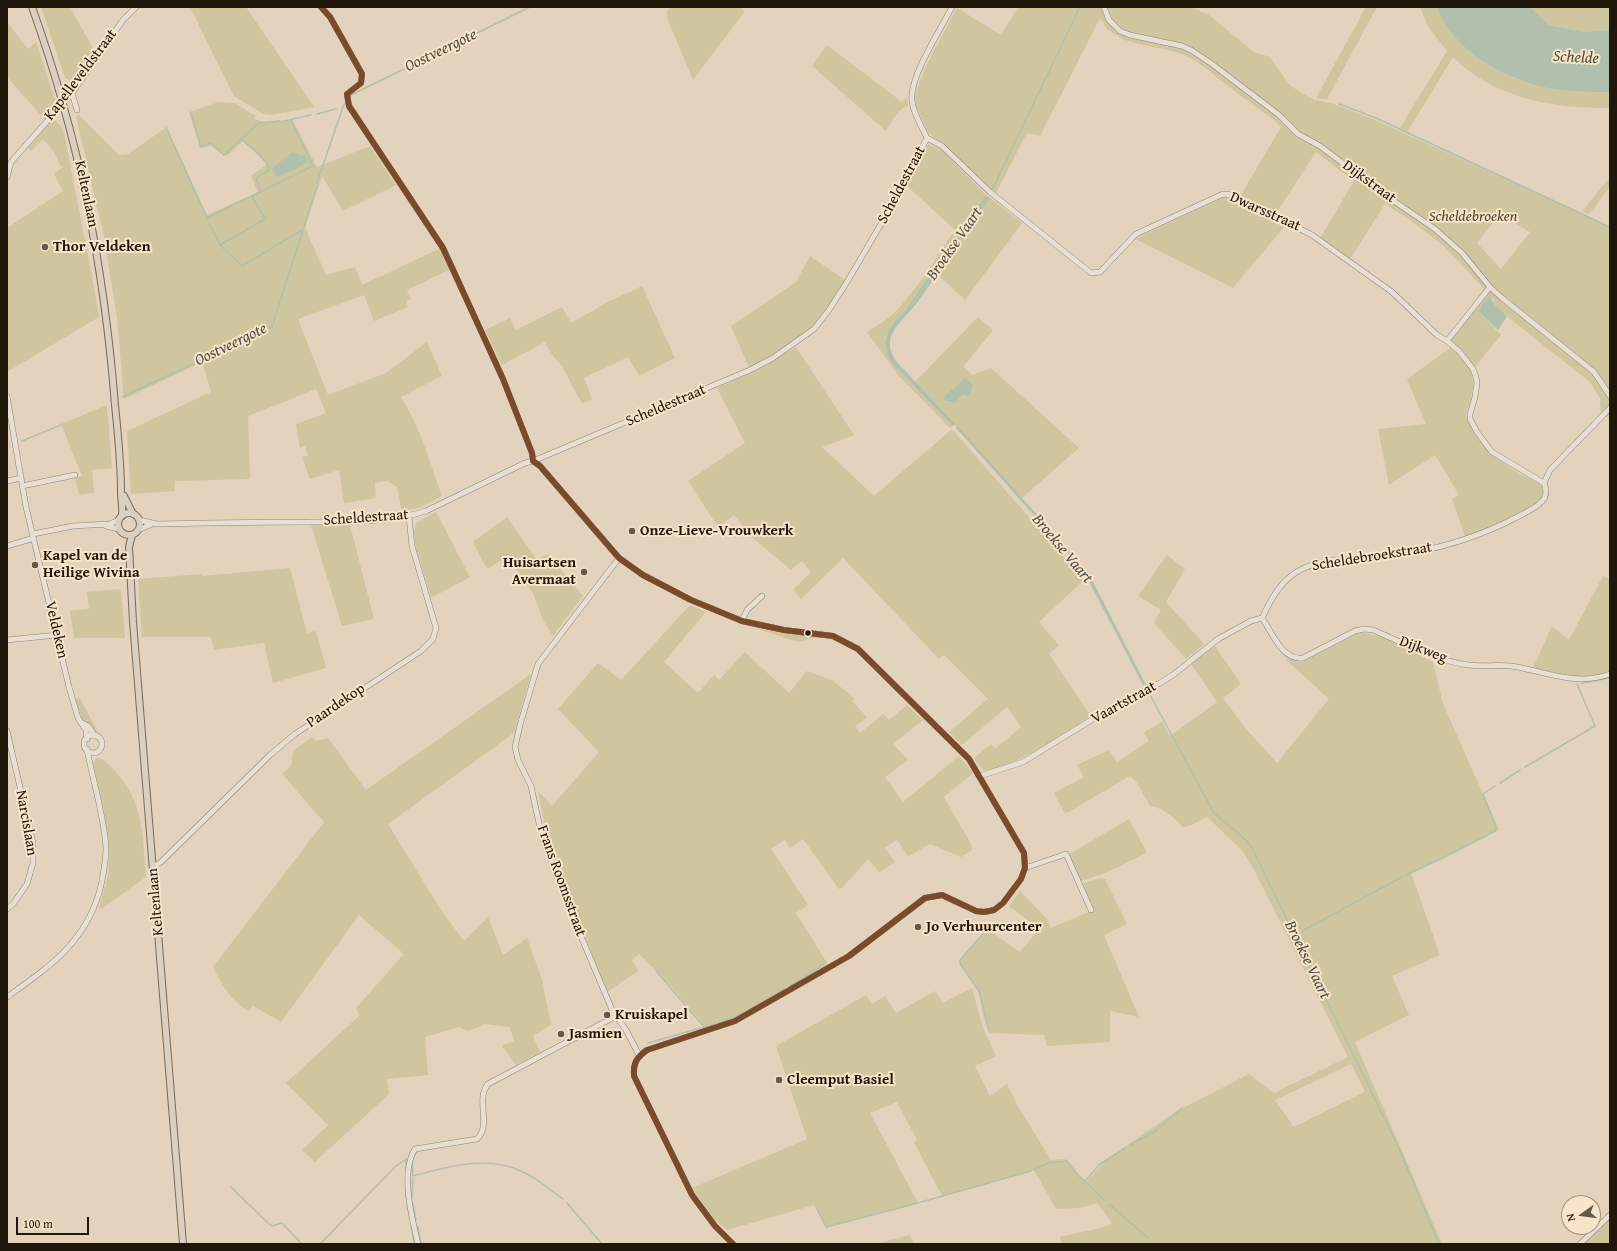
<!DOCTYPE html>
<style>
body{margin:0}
#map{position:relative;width:1617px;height:1251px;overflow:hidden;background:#e3d2bc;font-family:"Gentium Book Plus",serif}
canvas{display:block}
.frame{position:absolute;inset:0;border:8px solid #20160a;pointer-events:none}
.north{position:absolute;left:1561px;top:1195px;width:40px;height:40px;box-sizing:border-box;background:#f8e4c8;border:1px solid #a2927c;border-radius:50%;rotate:256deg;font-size:11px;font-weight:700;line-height:16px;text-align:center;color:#20160a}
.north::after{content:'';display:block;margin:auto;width:14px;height:18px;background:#645848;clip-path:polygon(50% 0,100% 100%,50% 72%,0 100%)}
.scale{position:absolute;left:16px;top:1217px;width:73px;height:18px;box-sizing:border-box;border:2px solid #20160a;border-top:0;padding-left:5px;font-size:12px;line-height:14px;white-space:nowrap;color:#20160a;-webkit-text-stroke:3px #f8e4c8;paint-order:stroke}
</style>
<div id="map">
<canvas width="1617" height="1251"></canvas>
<div class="frame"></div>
<div class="north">N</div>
<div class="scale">100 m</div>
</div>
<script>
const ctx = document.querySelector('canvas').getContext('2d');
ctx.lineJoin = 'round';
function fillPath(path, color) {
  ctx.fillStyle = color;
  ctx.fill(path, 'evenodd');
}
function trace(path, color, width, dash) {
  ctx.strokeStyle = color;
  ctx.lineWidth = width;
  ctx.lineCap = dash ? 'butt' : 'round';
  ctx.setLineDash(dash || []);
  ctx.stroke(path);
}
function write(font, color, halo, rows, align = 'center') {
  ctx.font = font + ' "Gentium Book Plus",serif';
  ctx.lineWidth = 4;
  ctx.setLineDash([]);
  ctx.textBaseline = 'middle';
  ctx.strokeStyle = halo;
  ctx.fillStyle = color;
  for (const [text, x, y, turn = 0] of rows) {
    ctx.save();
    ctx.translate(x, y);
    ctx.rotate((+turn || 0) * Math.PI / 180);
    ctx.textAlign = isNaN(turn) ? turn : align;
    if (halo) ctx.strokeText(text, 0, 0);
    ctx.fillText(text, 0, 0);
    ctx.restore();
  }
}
const green = new Path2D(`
 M 41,7 L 70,7 L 95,52 L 73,82 L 65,78 Z
 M 190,7 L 246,7 L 314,107 L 272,115 L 263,114 L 234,96 Z
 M 670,7 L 739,7 L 745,11 L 693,80 L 668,21 L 667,12 Z
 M 1018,7 L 1192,7 L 1209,15 L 1254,52 L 1270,57 L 1289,84 L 1301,93 L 1315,100 L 1334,104 L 1373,119 L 1610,227 L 1610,417 L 1601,417 L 1600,398 L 1590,382 L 1514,322 L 1496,306 L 1493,299 L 1479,312 L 1501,335 L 1473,369 L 1447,341 L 1486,291 L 1444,246 L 1410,220 L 1385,204 L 1348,262 L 1319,240 L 1354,181 L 1316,152 L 1275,215 L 1239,198 L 1281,127 L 1274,120 C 1257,108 1240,95 1223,82 C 1212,73 1199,62 1186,56 C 1157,43 1117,50 1100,18 L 1040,136 L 1027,133 L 996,193 L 928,132 L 916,106 L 915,96 L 918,86 L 930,58 L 957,8 L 1001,35 ZM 1500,214 L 1530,232 L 1501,269 L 1477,243 Z
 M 1366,7 L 1377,7 L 1327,99 L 1316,98 Z
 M 1420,7 L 1437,7 C 1455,50 1499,77 1543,87 C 1564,92 1588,92 1610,92 L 1610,108 C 1553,108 1495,99 1453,57 L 1408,131 L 1400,128 L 1447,51 L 1429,28 Z
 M 1530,7 L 1610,7 L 1610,30 L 1584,32 L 1549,25 Z
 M 7,22 L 28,49 L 36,42 L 56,103 L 56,107 L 45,120 L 7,77 Z
 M 827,45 L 902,102 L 907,98 L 908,106 C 898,108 892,122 886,131 L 812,66 Z
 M 219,102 L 235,103 L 256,116 L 254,119 L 268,123 L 292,119 L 317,167 L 370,146 L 396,185 L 343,211 L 322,176 L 305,228 L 326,275 L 355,267 L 362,285 L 441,248 L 451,269 L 407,290 L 411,299 L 406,301 L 408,307 L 374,321 L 364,295 L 298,319 L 328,395 L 386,373 L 427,342 L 442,376 L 401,397 C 420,426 430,463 442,496 L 421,507 L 402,512 L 397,487 L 388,481 L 375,483 L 376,498 L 344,503 L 339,470 L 310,479 L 302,457 L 308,455 L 305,446 L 300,448 L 296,424 L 326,413 L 316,389 L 248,416 L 250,479 L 175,481 L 175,491 L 131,494 L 127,431 L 211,392 L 202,362 L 124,399 L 117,318 L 104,237 L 76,116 L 79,115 L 119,155 L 128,154 L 167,127 L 207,215 L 258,192 L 251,176 L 267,164 L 243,141 L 228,155 L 224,156 L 211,146 L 200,148 L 189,112 Z
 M 53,119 L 63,128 L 91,271 L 99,317 L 7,372 L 7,228 L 63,191 L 54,174 L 63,167 L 59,164 L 55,153 L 43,139 L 31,151 L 28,148 Z
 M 929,144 L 943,151 L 986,195 L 906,309 L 892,324 L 885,338 L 900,372 L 952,426 L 950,428 L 898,375 L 867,332 C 878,325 890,318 899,308 C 920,285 937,256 955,230 L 906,185 L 927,146 Z
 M 1610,177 L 1610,187 L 1589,214 L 1582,211 Z
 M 1223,197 L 1232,198 L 1285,226 L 1233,288 L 1135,239 Z
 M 990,198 L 1022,223 L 965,300 L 937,274 Z
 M 810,256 L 845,280 C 837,294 829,309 818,321 C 798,342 773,354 749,368 L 731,326 L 796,282 Z
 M 642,286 L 675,358 L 639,376 L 628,357 L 584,378 L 592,399 L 582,404 L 562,366 L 552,355 L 545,342 L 502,365 L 485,330 L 510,318 L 516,330 L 562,307 L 571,323 L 606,303 Z
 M 978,317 L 993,330 L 964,366 L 972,375 L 991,368 L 1079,448 L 1022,498 L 915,382 Z
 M 796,347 L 854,435 L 822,447 L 874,496 L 952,429 L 1084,580 L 1039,622 L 1059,645 L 1049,654 L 1091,716 C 1067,731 1009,772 983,770 L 974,758 L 991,744 L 995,749 L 1021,727 L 1007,707 L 962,745 L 949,732 L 988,699 L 944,655 L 939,659 L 843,558 L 801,599 L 793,590 L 811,572 L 802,561 L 791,570 L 754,539 L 734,515 L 718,527 L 688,481 L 745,443 L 717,388 L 755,371 Z
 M 1450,348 C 1478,369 1477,384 1466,414 C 1476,445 1498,460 1524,476 C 1531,479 1540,483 1545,489 C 1544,492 1544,496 1542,498 C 1533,512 1482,531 1465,536 L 1452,499 L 1459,495 L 1435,455 L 1389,485 L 1378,429 L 1426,424 L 1407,379 Z
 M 107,405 L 112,468 L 92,470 L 94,493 L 79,495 L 75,478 L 82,476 L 61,424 Z
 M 436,512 L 470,577 L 431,598 L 413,537 L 416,523 Z
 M 507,517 L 537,560 L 548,554 L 583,596 L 553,636 L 542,618 L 533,593 L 507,557 L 487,569 L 473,542 Z
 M 311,525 L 350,525 L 374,619 L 342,626 Z
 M 1167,555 L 1185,569 L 1166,602 L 1204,644 L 1186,659 L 1154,623 L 1161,610 L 1138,596 Z
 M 290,568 L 307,633 L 316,631 L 326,668 L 273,683 L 264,643 L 214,650 L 211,637 L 142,637 L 138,579 L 201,574 L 202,576 Z
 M 1603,576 L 1610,579 L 1610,671 C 1584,681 1558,674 1533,668 L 1552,626 L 1569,640 Z
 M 121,589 L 125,638 L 74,638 L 70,611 L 89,609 L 87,592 Z
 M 690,605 L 706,612 L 664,662 L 698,693 L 714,675 L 719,680 L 745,652 L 789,693 L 807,671 L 832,680 L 854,698 L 852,701 L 867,717 L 855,727 L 860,733 L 883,714 L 889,720 L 907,705 L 923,720 L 893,744 L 908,760 L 885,777 L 903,802 L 959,756 L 973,773 L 944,797 L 971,844 L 972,850 L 961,857 L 930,844 L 908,856 L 897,840 L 885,848 L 895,862 L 879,872 L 868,859 L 842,888 L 839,889 L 803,839 L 790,848 L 785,840 L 771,849 L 808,905 L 796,913 L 827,963 L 747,1011 L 706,1028 L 671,986 L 639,954 L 632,960 L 638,971 L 607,992 L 548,842 L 538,791 L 552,806 L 599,752 L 558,709 L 598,663 L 621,680 Z
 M 755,628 L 781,633 L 818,637 L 798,642 Z
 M 1364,633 L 1383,637 L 1433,662 L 1443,704 L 1499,830 L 1411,873 L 1440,955 L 1392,976 L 1409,1015 L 1355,1042 L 1442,1244 L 1061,1244 L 1060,1237 L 1104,1227 L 1112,1223 L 1097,1203 L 1080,1208 L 1056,1209 L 1034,1170 L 942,1196 L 914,1142 L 917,1140 L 897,1102 L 870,1113 L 918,1203 L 826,1228 L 814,1205 L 727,1230 L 714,1219 L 692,1188 L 807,1139 L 776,1046 L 866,995 L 872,1004 L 885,996 L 896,1013 L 935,991 L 943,1003 L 972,988 L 983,1028 L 996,1056 L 975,1066 L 990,1096 L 1007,1084 L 1019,1108 L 1051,1160 L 1065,1159 L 1086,1182 L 1106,1160 L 1175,1112 L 1249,1074 L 1274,1093 L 1348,1057 L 1255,872 L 1243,851 L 1207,817 L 1189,826 L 1182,827 C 1177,819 1161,807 1150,806 L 1137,783 L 1130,776 L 1065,814 L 1054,793 L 1084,777 L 1077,765 L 1109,750 L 1117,762 L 1149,741 L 1144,732 L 1162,722 L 1170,736 L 1217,702 L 1191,664 L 1215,646 L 1241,684 L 1223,698 L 1246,729 L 1277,763 L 1329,699 L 1285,659 L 1287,658 L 1293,661 L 1302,662 L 1357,634 ZM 1351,1064 L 1365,1092 L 1294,1127 L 1275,1100 Z
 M 531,674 L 514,733 L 388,824 L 441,910 L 464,941 L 488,917 L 503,955 L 527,938 L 542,979 L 551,1025 L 533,1036 L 540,1052 L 516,1065 L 502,1046 L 514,1041 L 510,1027 L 485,1024 L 468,1031 L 459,1027 L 425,1037 L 428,1075 L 387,1079 L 389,1094 L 315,1162 L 302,1150 L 328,1125 L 286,1083 L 360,1015 L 356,1008 L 404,954 L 359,915 L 281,1022 L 253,1006 L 248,1011 C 232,1002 221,984 213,967 L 324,822 L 282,774 L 291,766 L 293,751 L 312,737 L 316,741 L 328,738 L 366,790 Z
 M 80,698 L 99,734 L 82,719 L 75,699 Z
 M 97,758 C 104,758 109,765 114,770 C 145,803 142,834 146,877 L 101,909 L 99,908 C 101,897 106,886 108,875 C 113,836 101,800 93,763 Z
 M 1129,819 L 1147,853 L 1103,874 L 1080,881 L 1066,856 Z
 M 1100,878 L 1105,879 L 1127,924 L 1104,935 L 1139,1017 L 1110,1011 L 1110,1042 L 1047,1046 L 1044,1035 L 989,1033 L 983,1014 L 979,993 L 961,965 C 960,952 980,939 989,930 L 1020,952 L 1039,929 L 1009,906 L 1020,891 L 1047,919 L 1051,928 L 1093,910 L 1081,884 Z
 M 1610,1217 L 1610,1244 L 1583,1244 Z
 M 910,1235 L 914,1244 L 875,1244 Z`);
const water = new Path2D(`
 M 1437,7 L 1530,7 L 1549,25 L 1584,32 L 1610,30 L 1610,92 C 1588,92 1564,92 1543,87 C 1501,77 1453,50 1437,7 Z
 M 293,152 L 301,156 L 302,155 L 306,156 L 308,161 L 298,168 L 277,177 L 272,170 L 273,167 Z
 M 986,195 L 990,198 L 917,303 L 896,327 L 890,338 L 890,349 L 895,360 L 955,424 L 952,426 L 891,362 C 879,337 889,327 906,309 Z
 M 1489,296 L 1496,306 L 1507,316 L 1498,330 L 1479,312 L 1482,304 Z
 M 965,378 L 973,386 L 969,395 L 966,396 L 963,394 L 954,404 L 950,401 L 946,401 L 943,398 Z
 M 958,426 L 1088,572 L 1146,685 L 1143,685 L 1083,570 L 956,428 Z`);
const stream = new Path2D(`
 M 351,95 L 530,7
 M 1339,104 L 1376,118 L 1610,227
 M 191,113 L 201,147 L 211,143 L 224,155 L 259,123 L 280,121
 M 317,114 L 336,109
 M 284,121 L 311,115
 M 166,128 L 207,218 L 260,192
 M 241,139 L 260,155 L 269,167 L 269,170 L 256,178 L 260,192 L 313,166 L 290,119
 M 317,183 L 344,104
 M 992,190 L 1080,7
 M 209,223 L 220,245 L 265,219 L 252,196
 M 220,245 L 242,266 L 302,230
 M 122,397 L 272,327 L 317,186
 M 22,441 L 61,425
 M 1582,683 L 1610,678
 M 1149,693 L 1214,813 L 1246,840 L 1252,848 L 1398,1146 L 1439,1244
 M 1525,767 L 1595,726 L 1577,684
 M 1500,783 L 1520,770
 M 1406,875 L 1445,857 L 1495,831 L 1496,827 L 1483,794 L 1495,786
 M 988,928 L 960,960 L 960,964 L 979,991 L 989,1031
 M 1304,930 L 1402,877
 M 656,971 L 705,1028
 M 789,986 L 824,965
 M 648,1043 L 722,1022 L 747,1011 L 784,989
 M 1130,1145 L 1155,1131 L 1182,1108
 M 412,1161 L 413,1176 C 450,1166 489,1154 525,1173 C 538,1179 551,1191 563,1199
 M 406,1168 L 406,1159
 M 1034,1170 L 1048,1163 L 1067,1161 L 1076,1173 L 1104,1200
 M 1085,1181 L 1100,1164 L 1125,1148
 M 231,1187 L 269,1224 L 272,1226 L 282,1223 L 302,1244
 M 406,1198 L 406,1193
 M 412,1199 L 413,1178
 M 567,1203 L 602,1244
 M 413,1204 L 416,1220
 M 1109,1204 L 1148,1238
 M 407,1205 L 410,1219
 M 817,1209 L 826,1227 L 907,1206 L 1031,1171
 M 411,1225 L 414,1243
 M 418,1227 L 421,1244
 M 320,1244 L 395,1167 L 406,1159`);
const minor = new Path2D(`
 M 321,7 L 330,17 L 362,74 L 361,83 L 347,94 L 349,106 L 443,248 L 503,379 L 532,453 L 533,461 L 540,466 L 619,558 L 643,575 L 691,600 L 742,621 L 784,630 L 833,636 L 858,649 L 969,759 L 1024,853 L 1025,868 L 1021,879 L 1003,903 L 994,910 L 984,912 L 976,911 L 942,895 L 925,898 L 849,956 L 735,1021 L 647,1050 C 637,1057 633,1063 634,1076 L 692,1195 L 715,1226 L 733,1244
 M 1104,7 L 1109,20 L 1120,31 L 1130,35 L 1182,46 L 1191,50 L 1212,64 L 1279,115 L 1298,134 L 1320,146 L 1385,195 L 1435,229 L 1462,253 L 1490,287 L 1502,298 L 1594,372 L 1610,396
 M 72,93 L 77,110
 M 927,138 L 942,146 L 990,192 L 1091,273 L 1100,272 L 1136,234 L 1223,194 L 1233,195 L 1312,235 L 1392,292 L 1437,335 L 1447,341 L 1459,351 L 1473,369 L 1476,377 L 1477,383 L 1475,397 L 1470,414 L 1470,419 L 1477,432 L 1492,452 L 1544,483
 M 927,138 C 922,127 913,113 912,101 C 909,77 941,29 952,7
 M 7,177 L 11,162 L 72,93 L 123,20 L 136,7
 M 1447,341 L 1490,287
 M 7,396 L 26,507 L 69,687 L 78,718 L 86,730 L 87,739
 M 7,481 L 21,478
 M 22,486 L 75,475
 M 139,520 L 157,524 C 208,523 258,522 309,522 C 348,521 389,523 426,511 L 525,463 L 533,461 L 750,370 L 773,358 L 814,329 L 829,310 L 847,282 L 898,195 L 927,138
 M 106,526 L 119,529
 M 138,530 L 150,525
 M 33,534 L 73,526 L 109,524 L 119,520
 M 7,546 L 34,538
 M 619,558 L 538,664 L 520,725 L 515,747 L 518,760 L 531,786 L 542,837 L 572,915 L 613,1012 L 626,1030 L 639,1055
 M 1262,618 C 1272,597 1282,578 1304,568 C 1330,557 1361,559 1388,556 C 1434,551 1480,537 1521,515 C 1534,508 1552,501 1544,483 L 1550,470 L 1610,408
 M 1262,618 C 1272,632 1282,661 1303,658 L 1355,631 L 1364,629 L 1373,630 C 1404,643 1434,660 1468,665 C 1484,667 1501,664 1517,667 C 1549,673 1577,686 1610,674
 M 742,621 L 747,610 L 762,596
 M 7,640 L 57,635
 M 82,723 L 88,726 L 95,736
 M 7,731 L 33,843 L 33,863 L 27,884 L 13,904 L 7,909
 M84 744a9 9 0 1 1 18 0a9 9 0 1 1-18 0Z
 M 980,776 L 1023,762 L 1114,706 L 1160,683 L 1173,675 L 1218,639 L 1251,621 L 1262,618
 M 153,867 L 161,862 L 270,755 L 295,734 L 421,651 L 433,639 L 436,628 L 412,546 L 409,517
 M 1025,868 L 1066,854 L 1091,910
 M 7,997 C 52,965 90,939 102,881 C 104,870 106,859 106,848 C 104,815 93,782 87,749
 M 418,1244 C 412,1219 400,1172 415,1149 L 477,1139 C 492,1125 475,1099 488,1084 L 616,1016
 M 1580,1244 L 1610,1215`);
const major = new Path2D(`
 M 32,7 C 79,138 104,266 115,405 C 118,434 121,463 121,492 C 121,500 123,508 122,516
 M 124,496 L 133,514
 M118 524a11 11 0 1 1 22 0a11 11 0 1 1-22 0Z
 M 132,535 L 129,547 L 133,622 L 183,1244`);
const bus1 = new Path2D(`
 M 321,7 L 330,17 L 362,74 L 361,83 L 347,94 L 349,106 L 443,248 L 503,379 L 532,453 L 533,461 L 540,466 L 619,558 L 643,575 L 691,600 L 742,621 L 784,630 L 833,636 L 858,649 L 969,759 L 1024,853 L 1025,868 L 1021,879 L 1003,903 L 994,910 L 984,912 L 976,911 L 942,895 L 925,898 L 849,956 L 735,1021 L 647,1050 C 637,1057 633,1063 634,1076 L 692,1195 L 715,1226 L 733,1244`);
const markers = [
 [45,247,4,"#645848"],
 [632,531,4,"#645848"],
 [35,565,4,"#645848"],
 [584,572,4,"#645848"],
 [808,633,3.5,"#20160a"],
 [918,927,4,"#645848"],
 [607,1015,4,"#645848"],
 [561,1034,4,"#645848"],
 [779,1080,4,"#645848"]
];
const streetNames = [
 ["Kapelleveldstraat",81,75,-53],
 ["Dijkstraat",1369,182,36],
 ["Scheldestraat",902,185,-62],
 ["Keltenlaan",86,194,78],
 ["Dwarsstraat",1265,212,24],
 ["Scheldestraat",666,406,-23],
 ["Scheldestraat",366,518,-4],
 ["Scheldebroekstraat",1372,557,-9],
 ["Veldeken",56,630,77],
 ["Dijkweg",1423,650,21],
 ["Vaartstraat",1124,703,-29],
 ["Paardekop",336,706,-34],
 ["Narcislaan",26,823,80],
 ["Frans Roomsstraat",561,881,70],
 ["Keltenlaan",156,902,-95]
];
const parkNames = [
 ["Scheldebroeken",1473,217]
];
const poiNames = [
 ["Thor Veldeken",53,247],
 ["Onze-Lieve-Vrouwkerk",640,531],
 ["Kapel van de",43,556],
 ["Heilige Wivina",43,573],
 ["Huisartsen",576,563,"right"],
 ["Avermaat",576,580,"right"],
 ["Jo Verhuurcenter",926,927],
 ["Kruiskapel",615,1015],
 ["Jasmien",569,1034],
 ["Cleemput Basiel",787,1080]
];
const waterNames = [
 ["Oostveergote",441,51,-26],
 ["Schelde",1576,58,3],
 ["Broekse Vaart",955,244,-55],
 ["Oostveergote",231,345,-26],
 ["Broekse Vaart",1062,549,50],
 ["Broekse Vaart",1307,960,64]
];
fillPath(green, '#cfc69f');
fillPath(water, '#b1c0ad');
trace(stream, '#b1c0ad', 1.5);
trace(minor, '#8f8476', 6);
trace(major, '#746a5e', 8);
trace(minor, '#e7dfd4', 5);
trace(major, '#dbcfbf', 6);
trace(bus1, '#7a4b2a', 6);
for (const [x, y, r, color] of markers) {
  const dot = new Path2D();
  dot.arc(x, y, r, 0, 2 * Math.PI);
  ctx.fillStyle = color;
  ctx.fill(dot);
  trace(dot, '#f8e4c8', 1.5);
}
write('15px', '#20160a', '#f8e4c8', streetNames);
write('italic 15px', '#4f4830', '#f8e4c8', parkNames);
write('bold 15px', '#20160a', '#f8e4c8', poiNames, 'left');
write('italic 16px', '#4b4f41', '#f8e4c8', waterNames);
</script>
